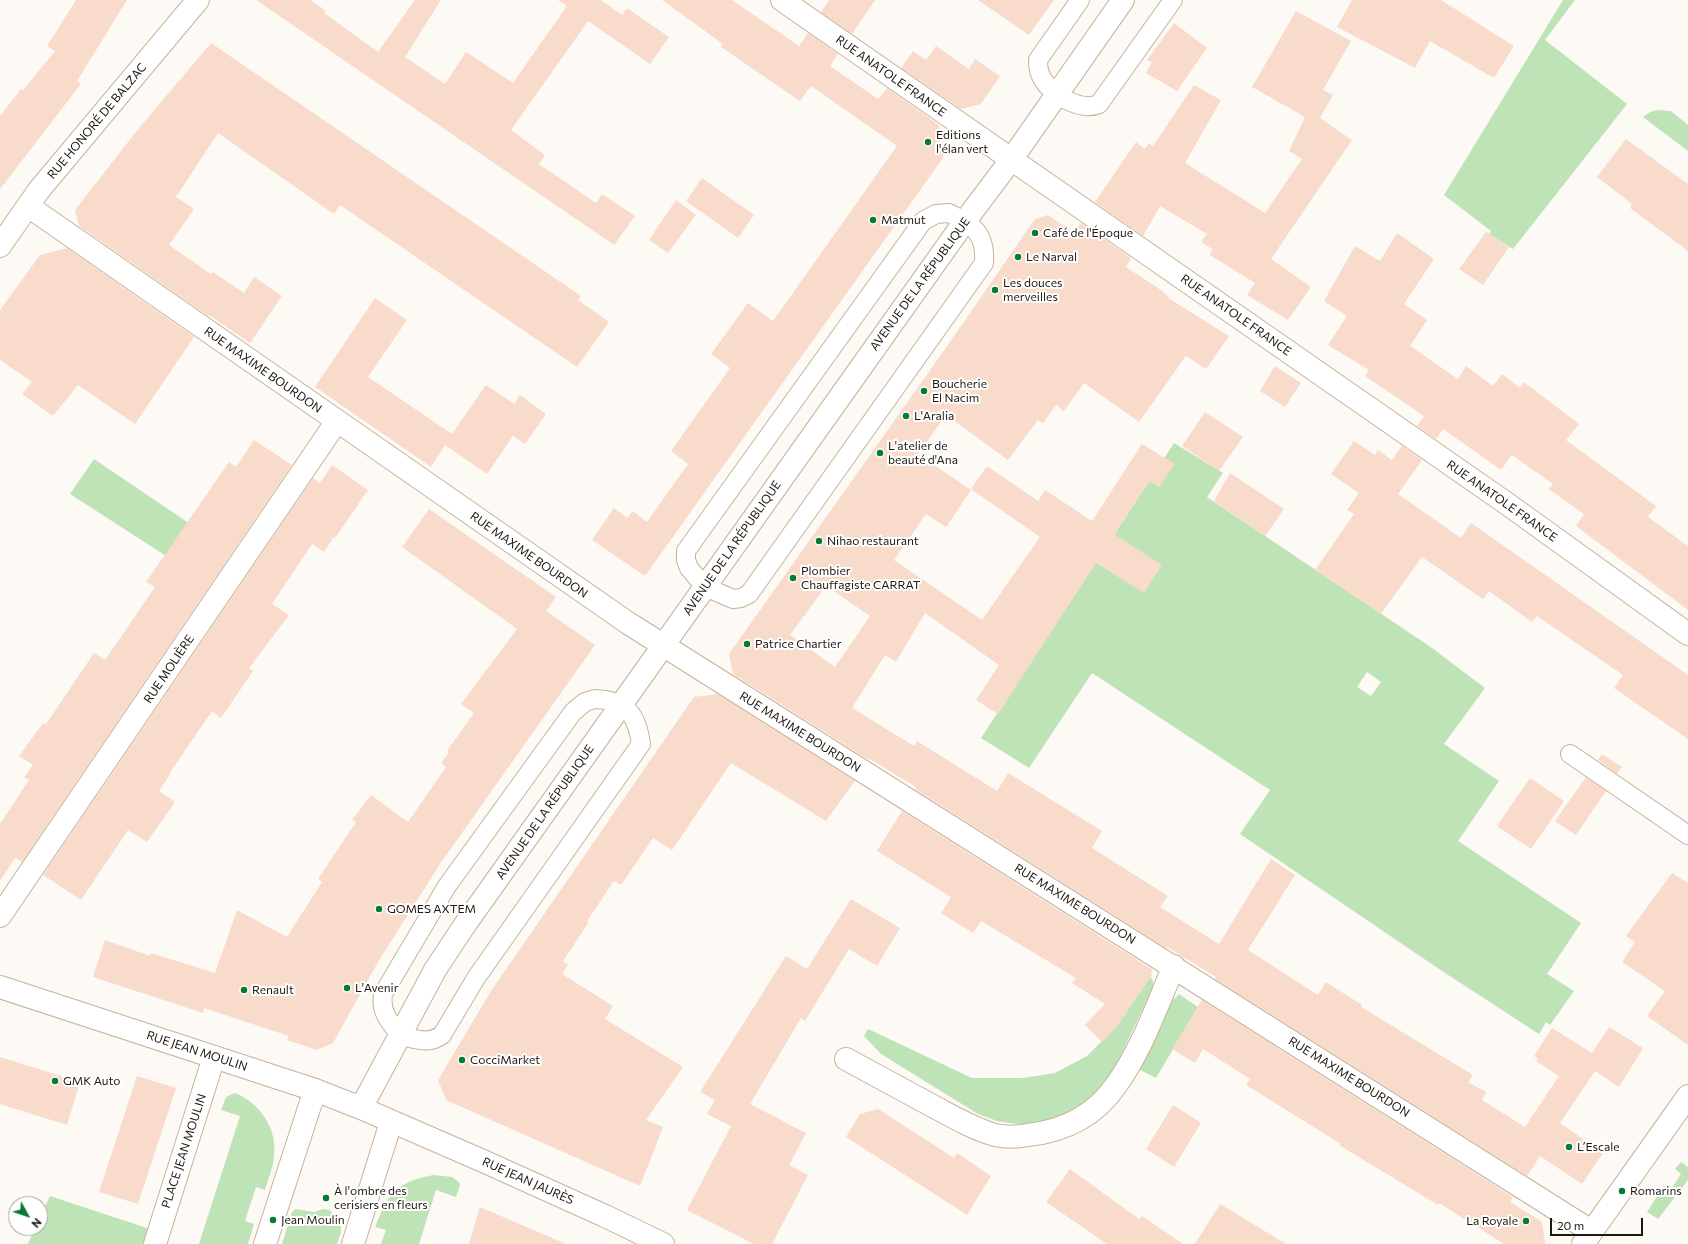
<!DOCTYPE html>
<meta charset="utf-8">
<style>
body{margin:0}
#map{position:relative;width:1688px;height:1244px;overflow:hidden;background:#fdf9f4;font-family:Commissioner,sans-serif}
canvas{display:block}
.north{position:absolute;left:8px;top:1196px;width:40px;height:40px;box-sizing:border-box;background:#fff;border:1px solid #a5a39f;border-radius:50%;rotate:130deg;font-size:11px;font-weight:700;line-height:16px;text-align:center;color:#1f180f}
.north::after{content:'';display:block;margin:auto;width:14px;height:18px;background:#067b32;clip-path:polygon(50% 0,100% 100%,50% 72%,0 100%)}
.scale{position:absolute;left:1550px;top:1218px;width:93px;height:18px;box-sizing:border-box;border:2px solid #1f180f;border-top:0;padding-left:5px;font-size:12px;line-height:14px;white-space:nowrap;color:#1f180f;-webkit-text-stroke:3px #fff;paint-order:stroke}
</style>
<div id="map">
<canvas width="1688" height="1244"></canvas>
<div class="north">N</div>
<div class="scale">20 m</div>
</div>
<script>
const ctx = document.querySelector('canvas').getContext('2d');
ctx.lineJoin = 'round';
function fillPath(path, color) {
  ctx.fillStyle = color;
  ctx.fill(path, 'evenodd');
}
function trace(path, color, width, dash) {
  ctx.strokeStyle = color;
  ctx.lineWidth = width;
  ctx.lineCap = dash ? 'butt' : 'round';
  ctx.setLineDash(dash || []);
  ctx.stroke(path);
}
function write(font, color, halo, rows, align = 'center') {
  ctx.font = font + ' Commissioner,sans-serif';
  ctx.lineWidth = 4;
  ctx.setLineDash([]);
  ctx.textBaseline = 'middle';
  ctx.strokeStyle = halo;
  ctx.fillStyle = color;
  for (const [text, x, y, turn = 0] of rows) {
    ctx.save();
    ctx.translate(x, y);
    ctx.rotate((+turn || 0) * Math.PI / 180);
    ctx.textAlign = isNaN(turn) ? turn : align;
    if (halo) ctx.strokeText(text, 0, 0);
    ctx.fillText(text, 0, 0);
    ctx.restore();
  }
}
const green = new Path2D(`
 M 1563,0 L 1575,0 L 1545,40 L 1627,104 L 1513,249 L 1489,234 L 1491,231 L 1444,195 Z
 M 1657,110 L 1671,111 L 1688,125 L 1688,151 L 1643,117 L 1650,112 Z
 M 1174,443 L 1223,473 L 1207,497 L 1432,648 L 1485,688 L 1444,744 L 1499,781 L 1458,841 L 1581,923 L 1547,974 L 1574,991 L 1550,1025 L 1546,1022 L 1539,1034 L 1439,969 L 1240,834 L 1270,790 L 1092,673 L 1029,768 L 981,738 ZM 1367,672 L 1381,682 L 1371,696 L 1357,687 Z
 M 94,459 L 227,549 L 205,581 L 70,494 Z
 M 1150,975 L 1153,981 L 1153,987 L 1113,1072 L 1099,1092 L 1082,1108 L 1060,1119 L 1039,1124 L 1016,1124 L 997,1121 L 978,1114 L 881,1054 L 864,1036 L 868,1029 L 972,1078 L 1023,1078 L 1055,1073 L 1087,1056 L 1118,1025 Z
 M 1179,994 L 1198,1007 L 1156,1078 L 1140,1070 L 1172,1001 Z
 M 235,1093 C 260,1103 278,1129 274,1157 C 273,1168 268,1179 265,1190 L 256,1187 L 245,1221 L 254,1224 L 248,1244 L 199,1244 L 240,1116 L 221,1110 L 226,1097 Z
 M 1681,1162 L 1688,1167 L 1688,1180 L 1658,1219 L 1647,1212 L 1664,1186 L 1671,1189 L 1681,1174 L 1675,1169 Z
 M 434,1175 L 452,1177 L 459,1182 L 460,1185 L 456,1197 L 436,1190 L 419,1244 L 381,1244 L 386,1230 L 375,1227 C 389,1193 396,1182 434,1175 Z
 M 50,1196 L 150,1229 L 146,1244 L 28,1244 L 35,1228 L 40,1228 L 40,1217 Z
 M 296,1209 L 314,1212 L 323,1209 L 330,1210 L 335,1217 L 341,1220 L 341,1232 L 337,1244 L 282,1244 L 292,1212 Z`);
const building = new Path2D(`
 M 76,0 L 127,0 L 77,81 L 81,84 L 0,189 L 0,116 L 21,89 L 23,90 L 55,51 L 47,46 Z
 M 256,0 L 311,0 L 326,11 L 324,13 L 378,52 L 415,0 L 441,0 L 405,57 L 445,84 L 466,52 L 513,83 L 567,6 L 558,0 L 603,0 L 602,1 L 622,15 L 627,8 L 669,37 L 650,64 L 588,21 L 511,130 L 545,155 L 539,164 L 596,203 L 602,194 L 635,216 L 614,245 Z
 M 662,0 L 732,0 L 799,46 L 808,33 L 838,54 L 830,66 L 878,99 L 887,88 L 939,125 L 943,158 L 645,576 L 592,540 L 614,508 L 627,518 L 633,511 L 647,522 L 688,464 L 671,451 L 730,368 L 711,354 L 748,303 L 773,321 L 897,146 L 811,86 L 800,101 L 721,47 L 723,44 Z
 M 829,0 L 875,0 L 852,34 L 821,12 Z
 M 978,0 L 1054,0 L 1029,35 Z
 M 1352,0 L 1441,0 L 1514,46 L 1494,78 L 1430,41 L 1415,68 L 1337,27 Z
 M 1296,11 L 1351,41 L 1323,90 L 1333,95 L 1320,118 L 1352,140 L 1271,259 L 1311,287 L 1288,320 L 1247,295 L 1255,283 L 1210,255 L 1212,249 L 1201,242 L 1207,234 L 1160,206 L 1143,236 L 1095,202 L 1136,142 L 1145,149 L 1149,143 L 1153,146 L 1194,85 L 1221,100 L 1185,163 L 1265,213 L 1302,159 L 1289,151 L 1305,117 L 1252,87 Z
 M 1174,23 L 1207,48 L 1177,91 L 1146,73 L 1152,62 L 1147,60 Z
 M 211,43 L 581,296 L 578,300 L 609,322 L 577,367 L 340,205 L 334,214 L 218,133 L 176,197 L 194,209 L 169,245 L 211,274 L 213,272 L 244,293 L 254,277 L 282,296 L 250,343 L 209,315 L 208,316 L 79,226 L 75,210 L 135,133 Z
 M 936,46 L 969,69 L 975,59 L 1000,76 L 981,104 L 961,109 L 901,68 L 913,51 L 926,60 Z
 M 1626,139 L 1688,184 L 1688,251 L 1630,208 L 1632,204 L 1597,177 Z
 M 702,178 L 754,215 L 738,238 L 686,201 Z
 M 676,200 L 696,215 L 668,253 L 649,240 Z
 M 1048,215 L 1074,233 L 1081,223 L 1131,258 L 1126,267 L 1158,288 L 1169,297 L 1168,298 L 1229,336 L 1206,369 L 1186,356 L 1139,422 L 1084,383 L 1064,411 L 1056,405 L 1043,423 L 1038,420 L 1008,460 L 946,415 L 918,454 L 971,490 L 946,527 L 926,514 L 894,560 L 982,620 L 1040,537 L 971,489 L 987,466 L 1038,501 L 1045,490 L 1092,521 L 1142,444 L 1175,464 L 1159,487 L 1149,481 L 1114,534 L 1162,565 L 1144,593 L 1096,563 L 998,714 L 976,700 L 999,665 L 925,613 L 896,662 L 885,655 L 852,708 L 914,746 L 917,741 L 997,791 L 1008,773 L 1102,831 L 1092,848 L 1168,896 L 1160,907 L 1219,944 L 1271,859 L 1295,875 L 1248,950 L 1318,995 L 1326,982 L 1362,1005 L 1361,1007 L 1473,1075 L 1468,1082 L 1486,1092 L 1482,1100 L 1525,1127 L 1559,1076 L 1536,1061 L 1538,1059 L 1534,1056 L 1552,1028 L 1592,1053 L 1609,1027 L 1643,1048 L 1619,1087 L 1595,1071 L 1560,1123 L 1603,1153 L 1582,1184 L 1540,1156 L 1527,1176 L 1215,979 L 1216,977 L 1167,947 L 1166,948 L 915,789 L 916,787 L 870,759 L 869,760 L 733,674 L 729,654 L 943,352 L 1035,219 ZM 826,586 L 870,616 L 835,667 L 790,635 Z
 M 1486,232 L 1509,247 L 1483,285 L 1459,269 Z
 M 1397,233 L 1434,259 L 1404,304 L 1427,320 L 1410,346 L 1458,379 L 1466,366 L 1493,386 L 1502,374 L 1520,388 L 1524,382 L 1579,424 L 1566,440 L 1656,506 L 1648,517 L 1688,546 L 1688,610 L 1576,526 L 1584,514 L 1549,489 L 1553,484 L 1512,455 L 1501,470 L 1443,429 L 1436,439 L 1417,426 L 1424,416 L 1365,376 L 1369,370 L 1328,345 L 1347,316 L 1324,301 L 1355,246 L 1380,261 Z
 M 67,248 L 194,337 L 135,424 L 78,385 L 53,416 L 22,394 L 32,382 L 0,360 L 0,310 L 40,255 Z
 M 375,298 L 407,320 L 368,377 L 452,434 L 486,385 L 514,404 L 520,395 L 546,414 L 525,444 L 513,436 L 487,474 L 445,445 L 431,467 L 315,387 Z
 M 1275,366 L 1301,383 L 1285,407 L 1260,391 Z
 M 1205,412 L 1243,437 L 1219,471 L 1182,446 Z
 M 254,440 L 292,465 L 22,862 L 15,858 L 0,881 L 0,824 L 29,780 L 24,777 L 33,765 L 19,756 L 43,723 L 46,724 L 94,653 L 105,660 L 155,587 L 146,582 L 229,462 L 236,467 Z
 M 1354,441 L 1375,455 L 1378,450 L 1392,460 L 1402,446 L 1422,460 L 1398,494 L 1461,538 L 1471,523 L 1688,675 L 1688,739 L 1614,688 L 1623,675 L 1537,616 L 1532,622 L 1489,591 L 1483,599 L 1422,557 L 1381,614 L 1315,570 L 1354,514 L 1347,510 L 1359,493 L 1331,474 Z
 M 332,465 L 368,490 L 335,538 L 334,537 L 324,552 L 312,544 L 272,604 L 289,615 L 249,668 L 253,671 L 221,718 L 212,711 L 169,774 L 170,775 L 159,791 L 175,802 L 147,842 L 128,830 L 81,900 L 43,875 L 313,478 L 320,483 Z
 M 1230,473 L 1284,509 L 1265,536 L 1214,501 Z
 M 429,509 L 556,597 L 546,611 L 595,645 L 442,861 L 378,962 L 333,1043 L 317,1050 L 287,1040 L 289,1036 L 204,1008 L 203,1013 L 93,977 L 105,940 L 150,956 L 151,953 L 215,973 L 237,910 L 287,937 L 322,882 L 318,879 L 356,822 L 352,820 L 371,795 L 408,822 L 446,767 L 441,763 L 449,753 L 447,751 L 474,713 L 461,704 L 517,629 L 402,547 Z
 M 718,694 L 855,781 L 826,821 L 731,763 L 672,850 L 653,838 L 621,885 L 614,881 L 587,921 L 589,922 L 563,961 L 568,965 L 562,974 L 613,1006 L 605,1019 L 683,1067 L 646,1120 L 663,1127 L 640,1186 L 446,1100 L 438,1080 L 491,991 L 694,697 Z
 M 1602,754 L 1622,767 L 1617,774 L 1598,760 Z
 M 1586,777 L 1606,791 L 1576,835 L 1555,821 Z
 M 1530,778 L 1564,801 L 1531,849 L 1497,826 Z
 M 902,811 L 1153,970 L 1151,974 L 1152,975 L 1118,1025 L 1102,1042 L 1085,1025 L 1105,1004 L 1072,983 L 1076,978 L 981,921 L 973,933 L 941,913 L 951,897 L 877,851 Z
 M 1672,873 L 1688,883 L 1688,1045 L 1647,1016 L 1665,991 L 1622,962 L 1635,942 L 1626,936 Z
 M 851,899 L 900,928 L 877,966 L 849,949 L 805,1021 L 801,1018 L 750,1104 L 806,1133 L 789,1165 L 808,1175 L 772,1244 L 754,1244 L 687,1210 L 731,1126 L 707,1114 L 715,1100 L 700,1092 L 786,956 L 807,969 Z
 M 1202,1000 L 1513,1197 L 1510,1202 L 1542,1222 L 1545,1244 L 1504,1244 L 1439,1203 L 1438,1205 L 1339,1145 L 1341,1144 L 1246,1085 L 1250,1079 L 1203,1049 L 1195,1063 L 1172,1049 Z
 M 0,1057 L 80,1082 L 67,1125 L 0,1104 Z
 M 137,1076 L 176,1088 L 138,1204 L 99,1192 Z
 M 1173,1105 L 1201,1123 L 1174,1167 L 1146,1149 Z
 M 878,1109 L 954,1158 L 957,1153 L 991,1176 L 967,1215 L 846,1137 L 860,1114 Z
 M 1070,1169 L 1139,1219 L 1142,1216 L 1183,1244 L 1107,1244 L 1046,1202 Z
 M 1220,1204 L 1286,1244 L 1195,1244 Z
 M 480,1207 L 566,1244 L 469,1244 Z`);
const lane = new Path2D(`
 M 1080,0 L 1038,60 C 1038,66 1039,73 1042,78 C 1051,95 1081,112 1099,104 L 1173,0
 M 949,213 C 974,225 986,234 984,263 L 749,594 L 741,598 L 733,599 L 705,587 L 689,568 L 686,560 L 686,551 L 923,221 L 936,214 Z
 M 595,699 C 627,700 637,715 641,744 L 476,978 L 442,1035 C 428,1045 417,1039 401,1036 C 390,1022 380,1013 383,994 L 447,886 L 573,712 L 585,702 Z
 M 1570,754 L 1688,835`);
const street = new Path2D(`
 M 782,0 L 1506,503 L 1688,634
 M 28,206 L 628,623 L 1591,1231
 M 0,246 L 39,190 L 198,0
 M 0,916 L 337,421
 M 846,1059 C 874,1074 901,1089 929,1104 C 950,1115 971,1128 995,1135 C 1005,1137 1018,1137 1028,1135 C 1065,1131 1096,1115 1117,1084 C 1142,1049 1157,1005 1174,966
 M 361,1108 L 435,970 L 464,926 L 965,221 L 1011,160 L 1123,0
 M 155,1244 L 214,1057
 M 265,1244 L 315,1090
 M 353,1244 L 391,1122
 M 1583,1244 L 1688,1096`);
const secondary = new Path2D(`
 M 0,987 L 315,1090 L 361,1108 L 483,1161 L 605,1216 L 663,1244`);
const markers = [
 [928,142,4,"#067b32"],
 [873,220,4,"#067b32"],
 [1035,233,4,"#067b32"],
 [1018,257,4,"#067b32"],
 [995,290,4,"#067b32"],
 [924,391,4,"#067b32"],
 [906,416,4,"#067b32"],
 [880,453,4,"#067b32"],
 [819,541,4,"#067b32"],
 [793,578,4,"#067b32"],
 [747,644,4,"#067b32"],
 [379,909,4,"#067b32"],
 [347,988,4,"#067b32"],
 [244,990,4,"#067b32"],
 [462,1060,4,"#067b32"],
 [55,1081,4,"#067b32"],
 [1569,1147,4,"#067b32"],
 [1622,1191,4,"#067b32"],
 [326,1198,4,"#067b32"],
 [273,1220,4,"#067b32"],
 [1526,1221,4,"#067b32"]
];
const streetNames = [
 ["RUE ANATOLE FRANCE",891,76,35],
 ["RUE HONORÉ DE BALZAC",97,121,-50],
 ["AVENUE DE LA RÉPUBLIQUE",920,284,-54],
 ["RUE ANATOLE FRANCE",1236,315,35],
 ["RUE MAXIME BOURDON",263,370,35],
 ["RUE ANATOLE FRANCE",1502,501,35],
 ["AVENUE DE LA RÉPUBLIQUE",732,548,-55],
 ["RUE MAXIME BOURDON",529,555,35],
 ["RUE MOLIÈRE",169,669,-56],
 ["RUE MAXIME BOURDON",800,732,32],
 ["AVENUE DE LA RÉPUBLIQUE",545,812,-55],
 ["RUE MAXIME BOURDON",1075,904,32],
 ["RUE JEAN MOULIN",197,1051,18],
 ["RUE MAXIME BOURDON",1349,1077,32],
 ["PLACE JEAN MOULIN",184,1151,-72],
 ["RUE JEAN JAURÈS",528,1181,24]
];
const poiNames = [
 ["Editions",936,135],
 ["l'élan vert",936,149],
 ["Matmut",881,220],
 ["Café de l'Époque",1043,233],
 ["Le Narval",1026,257],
 ["Les douces",1003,283],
 ["merveilles",1003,297],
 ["Boucherie",932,384],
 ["El Nacim",932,398],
 ["L'Aralia",914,416],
 ["L'atelier de",888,446],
 ["beauté d'Ana",888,460],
 ["Nihao restaurant",827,541],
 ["Plombier",801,571],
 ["Chauffagiste CARRAT",801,585],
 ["Patrice Chartier",755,644],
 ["GOMES AXTEM",387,909],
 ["L'Avenir",355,988],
 ["Renault",252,990],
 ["CocciMarket",470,1060],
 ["GMK Auto",63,1081],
 ["L’Escale",1577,1147],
 ["À l'ombre des",334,1191],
 ["cerisiers en fleurs",334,1205],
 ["Romarins",1630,1191],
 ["Jean Moulin",281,1220],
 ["La Royale",1518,1221,"right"]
];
fillPath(green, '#bde3b6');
fillPath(building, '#f9dbcb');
trace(lane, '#c6b39a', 20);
trace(street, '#c6b39a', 24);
trace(secondary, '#c6b39a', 24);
trace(lane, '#fff', 18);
trace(street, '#fff', 22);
trace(secondary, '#fff', 22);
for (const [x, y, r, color] of markers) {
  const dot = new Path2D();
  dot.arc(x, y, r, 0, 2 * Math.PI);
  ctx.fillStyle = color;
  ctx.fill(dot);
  trace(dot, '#fff', 1.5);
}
write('12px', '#1f180f', '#fff', streetNames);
write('12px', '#1f180f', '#fff', poiNames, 'left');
</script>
